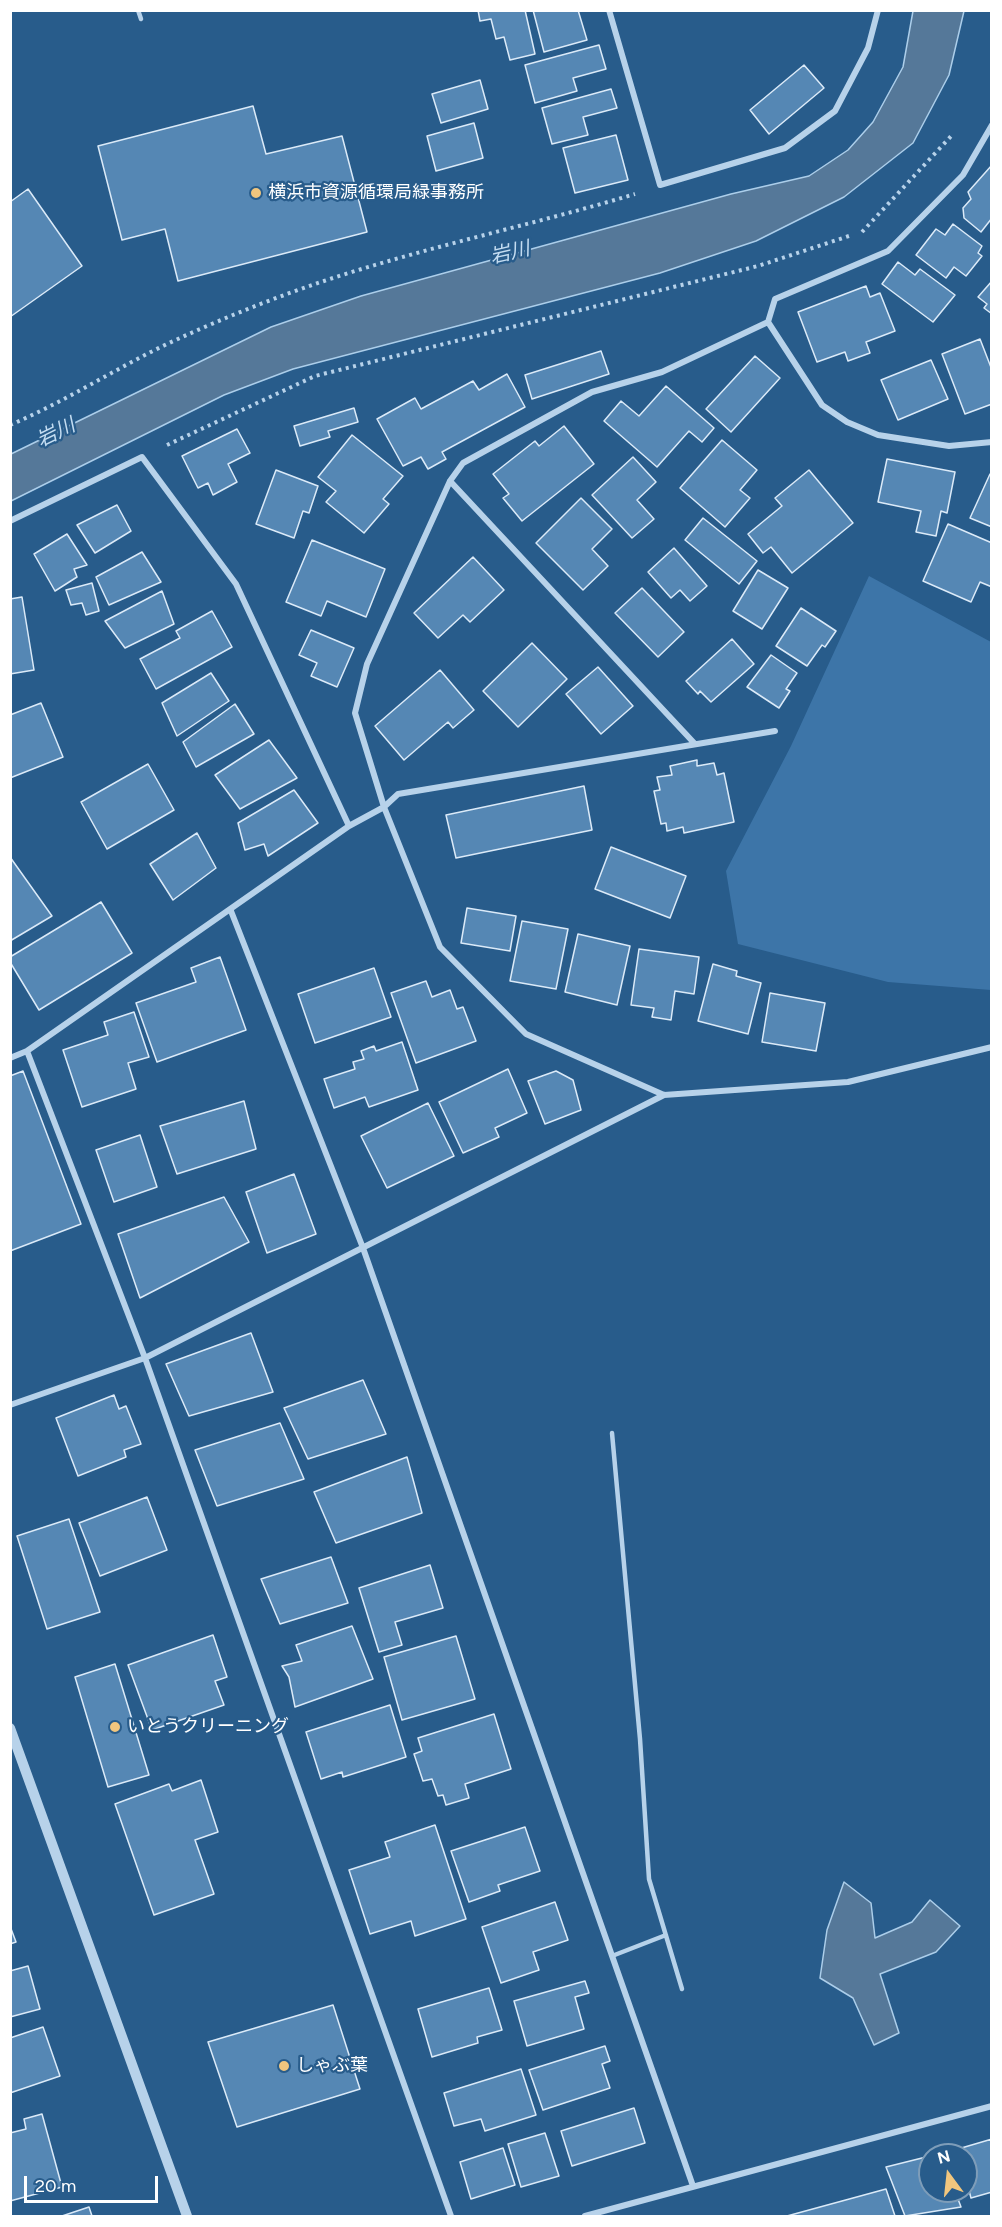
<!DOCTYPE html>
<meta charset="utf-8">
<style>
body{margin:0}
#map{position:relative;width:1002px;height:2227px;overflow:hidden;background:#285c8b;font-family:Figtree,sans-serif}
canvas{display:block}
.frame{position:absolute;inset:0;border:12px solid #fff;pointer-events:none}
.north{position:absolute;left:918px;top:2143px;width:60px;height:60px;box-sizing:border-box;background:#285c8b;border:2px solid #7e9db9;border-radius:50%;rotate:345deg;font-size:16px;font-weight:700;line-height:24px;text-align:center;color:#fff}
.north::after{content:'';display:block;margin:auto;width:21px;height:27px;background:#f1c67e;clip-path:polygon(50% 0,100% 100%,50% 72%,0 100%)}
.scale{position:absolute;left:24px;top:2176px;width:134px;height:27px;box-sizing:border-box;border:3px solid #fff;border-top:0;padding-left:8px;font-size:18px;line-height:21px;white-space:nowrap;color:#fff;-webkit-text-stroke:4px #285c8b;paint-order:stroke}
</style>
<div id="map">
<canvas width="1002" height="2227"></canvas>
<div class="frame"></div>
<div class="north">N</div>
<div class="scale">20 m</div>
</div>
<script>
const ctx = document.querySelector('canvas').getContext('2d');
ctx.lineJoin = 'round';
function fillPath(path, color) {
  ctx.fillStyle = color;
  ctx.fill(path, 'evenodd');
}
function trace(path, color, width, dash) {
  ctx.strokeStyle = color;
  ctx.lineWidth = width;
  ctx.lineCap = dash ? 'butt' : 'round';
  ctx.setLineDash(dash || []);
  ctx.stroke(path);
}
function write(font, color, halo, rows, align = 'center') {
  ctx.font = font + ' Figtree,"Noto Sans JP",sans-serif';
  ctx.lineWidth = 4.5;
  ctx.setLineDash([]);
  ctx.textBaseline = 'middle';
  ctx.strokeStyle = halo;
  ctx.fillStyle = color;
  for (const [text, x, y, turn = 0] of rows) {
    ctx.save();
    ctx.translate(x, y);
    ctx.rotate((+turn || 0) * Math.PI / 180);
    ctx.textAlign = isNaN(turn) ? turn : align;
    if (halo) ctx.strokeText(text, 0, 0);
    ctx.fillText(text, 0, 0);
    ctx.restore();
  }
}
const green = new Path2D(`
 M 869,576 L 991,642 L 991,990 L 888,982 L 738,944 L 726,871 L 791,746 Z`);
const water = new Path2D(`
 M 913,11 L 964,11 L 949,75 L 913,143 L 844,197 L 756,241 L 660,273 L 293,369 L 224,395 L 11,501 L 11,454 L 271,327 L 361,296 L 731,194 L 809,176 L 848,150 L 873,122 L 903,67 Z
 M 844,1882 L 871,1903 L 875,1938 L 912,1922 L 930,1900 L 960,1926 L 936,1952 L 880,1974 L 899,2033 L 874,2045 L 853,1998 L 820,1978 L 827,1930 Z`);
const building = new Path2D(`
 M 478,10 L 525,10 L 535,54 L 510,60 L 504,37 L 496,39 L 491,19 L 480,21 Z
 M 533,10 L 578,10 L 587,40 L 544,52 Z
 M 599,45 L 606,69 L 573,78 L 577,91 L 535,103 L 525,65 Z
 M 804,65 L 824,88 L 769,134 L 750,110 Z
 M 480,80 L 488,109 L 441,123 L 432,94 Z
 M 611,89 L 617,108 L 583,117 L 588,135 L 552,144 L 542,108 Z
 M 253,106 L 266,154 L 342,136 L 367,232 L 178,281 L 165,229 L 122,240 L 98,146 Z
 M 474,123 L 483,158 L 436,171 L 427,136 Z
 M 616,135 L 628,180 L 575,193 L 563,148 Z
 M 992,165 L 992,218 L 981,232 L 964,218 L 963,208 L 971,199 L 968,192 Z
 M 28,189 L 82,266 L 10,317 L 10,202 Z
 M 953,224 L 982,246 L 978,253 L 982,256 L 966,276 L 954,267 L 946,278 L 916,255 L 936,229 L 945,235 Z
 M 898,262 L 915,275 L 920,269 L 955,295 L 933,322 L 882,284 Z
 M 992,281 L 992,314 L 984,308 L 987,304 L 978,297 Z
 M 866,286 L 870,297 L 880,293 L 895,331 L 866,342 L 870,353 L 848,361 L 845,352 L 817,362 L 798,312 Z
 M 980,339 L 992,370 L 992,404 L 965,414 L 942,354 Z
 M 601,351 L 609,374 L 532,399 L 525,375 Z
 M 755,356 L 780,378 L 731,432 L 706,409 Z
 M 931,360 L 948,399 L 898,420 L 881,380 Z
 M 507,374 L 525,407 L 442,452 L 446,459 L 428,469 L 421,457 L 403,466 L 377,419 L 415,398 L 421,409 L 473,381 L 479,390 Z
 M 666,386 L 714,428 L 702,442 L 689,431 L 657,467 L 604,421 L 621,401 L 639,416 Z
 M 354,408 L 358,422 L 328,431 L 330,437 L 300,446 L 294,426 Z
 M 564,426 L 594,464 L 522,521 L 503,498 L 509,494 L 493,474 L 535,441 L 539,446 Z
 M 237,429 L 250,453 L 228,464 L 237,482 L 213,495 L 208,483 L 198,488 L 182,456 Z
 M 352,435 L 403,476 L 383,499 L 389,504 L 364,533 L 326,502 L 336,491 L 318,477 Z
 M 722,440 L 757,470 L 740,490 L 750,498 L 725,527 L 680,488 Z
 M 633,457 L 656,482 L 637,500 L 654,519 L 632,538 L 592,495 Z
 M 887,459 L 955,472 L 947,513 L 941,511 L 936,536 L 916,532 L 921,511 L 878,502 Z
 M 276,470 L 318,486 L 309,513 L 303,511 L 294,538 L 256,524 Z
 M 809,470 L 853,523 L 792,573 L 771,547 L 763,553 L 748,534 L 782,506 L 775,498 Z
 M 990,474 L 992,474 L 992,527 L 970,518 Z
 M 581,498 L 612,529 L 592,549 L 608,566 L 583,590 L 536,543 Z
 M 117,505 L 131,531 L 95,553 L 77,525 Z
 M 703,518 L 757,561 L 739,584 L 685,540 Z
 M 948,524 L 992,543 L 992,587 L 980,582 L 971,602 L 923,581 Z
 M 67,534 L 87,565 L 74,569 L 77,577 L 55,591 L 34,554 Z
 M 312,540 L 385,569 L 366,617 L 327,601 L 321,616 L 286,602 Z
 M 674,548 L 707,586 L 690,601 L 680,590 L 671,598 L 648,572 Z
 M 142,552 L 161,582 L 109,605 L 96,577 Z
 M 473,557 L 504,590 L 470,622 L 463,615 L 438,638 L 414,613 Z
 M 758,570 L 788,588 L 762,629 L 733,611 Z
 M 92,583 L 99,611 L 86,615 L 82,603 L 71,605 L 66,590 Z
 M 642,588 L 684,632 L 658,657 L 615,613 Z
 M 162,591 L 174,624 L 125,648 L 105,621 Z
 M 22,597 L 34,670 L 10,674 L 10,599 Z
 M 801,608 L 836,631 L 825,647 L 822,645 L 807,666 L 776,646 Z
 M 212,611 L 232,647 L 156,689 L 140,659 L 180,638 L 176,631 Z
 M 311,630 L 354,648 L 337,687 L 311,676 L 317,663 L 299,655 Z
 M 732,639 L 754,664 L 711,702 L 700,691 L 698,694 L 686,681 Z
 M 532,643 L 567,679 L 518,727 L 483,691 Z
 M 771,655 L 797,673 L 786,689 L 790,691 L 779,708 L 747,687 Z
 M 598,667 L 633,706 L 601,734 L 566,694 Z
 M 440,670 L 474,710 L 453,728 L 448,722 L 404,760 L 375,726 Z
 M 211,673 L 229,701 L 177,736 L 162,703 Z
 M 41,703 L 63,757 L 10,778 L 10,715 Z
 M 235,704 L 254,734 L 196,767 L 183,742 Z
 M 269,740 L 297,778 L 240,809 L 215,775 Z
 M 697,760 L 697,766 L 714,763 L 717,775 L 724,773 L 734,822 L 684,833 L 683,827 L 667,831 L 666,823 L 661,824 L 654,791 L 660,790 L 657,777 L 672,775 L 670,766 Z
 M 148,764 L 174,810 L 107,849 L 81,802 Z
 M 584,786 L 592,830 L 456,858 L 446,815 Z
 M 294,790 L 318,823 L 268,856 L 264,844 L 245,850 L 238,823 Z
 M 197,833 L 216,868 L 173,900 L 150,864 Z
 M 611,847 L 686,876 L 670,918 L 595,889 Z
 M 10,857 L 52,916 L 10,941 Z
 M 101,902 L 132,953 L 39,1010 L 10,962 L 10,957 Z
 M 467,908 L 516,916 L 510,951 L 461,943 Z
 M 522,921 L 568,929 L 556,989 L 510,981 Z
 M 578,934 L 630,946 L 617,1005 L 565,992 Z
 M 639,949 L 699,957 L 694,994 L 675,991 L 671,1020 L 652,1017 L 654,1008 L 631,1005 Z
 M 220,957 L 246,1030 L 157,1062 L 136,1003 L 196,982 L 191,968 Z
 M 713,964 L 737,971 L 736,976 L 761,983 L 748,1034 L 698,1021 Z
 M 374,968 L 391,1017 L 315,1043 L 298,994 Z
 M 426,981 L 432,997 L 450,990 L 457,1009 L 463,1007 L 476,1041 L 416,1063 L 391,993 Z
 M 770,993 L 825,1003 L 816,1051 L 762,1042 Z
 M 134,1012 L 149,1057 L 128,1063 L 136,1089 L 82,1107 L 63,1050 L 108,1035 L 104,1022 Z
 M 402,1042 L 418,1090 L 369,1107 L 365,1097 L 334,1108 L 324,1079 L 355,1069 L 353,1062 L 364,1059 L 361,1051 L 374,1046 L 376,1051 Z
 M 508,1069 L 527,1113 L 495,1128 L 499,1137 L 463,1153 L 439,1102 Z
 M 23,1071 L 81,1224 L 10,1251 L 10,1076 Z
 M 556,1071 L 573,1080 L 581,1110 L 545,1124 L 528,1081 Z
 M 244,1101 L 256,1149 L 177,1174 L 160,1126 Z
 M 428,1103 L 454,1156 L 387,1188 L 361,1136 Z
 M 140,1135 L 157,1187 L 114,1202 L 96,1150 Z
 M 294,1174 L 316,1234 L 267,1253 L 246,1192 Z
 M 224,1197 L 249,1242 L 140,1298 L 118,1234 Z
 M 251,1333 L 273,1392 L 189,1416 L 166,1364 Z
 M 363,1380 L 386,1434 L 308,1459 L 284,1408 Z
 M 114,1395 L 119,1409 L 126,1406 L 141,1444 L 124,1450 L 126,1457 L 78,1476 L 56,1418 Z
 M 280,1423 L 304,1479 L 217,1506 L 195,1450 Z
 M 407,1457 L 422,1513 L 336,1543 L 314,1492 Z
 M 147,1497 L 167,1550 L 100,1576 L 79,1523 Z
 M 69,1519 L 100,1612 L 47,1629 L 17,1536 Z
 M 331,1557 L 348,1603 L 280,1624 L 261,1579 Z
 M 430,1565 L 443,1608 L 395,1622 L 402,1645 L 379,1652 L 359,1588 Z
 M 352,1626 L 373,1679 L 295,1707 L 289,1677 L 282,1666 L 302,1661 L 296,1645 Z
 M 213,1635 L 227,1677 L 215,1681 L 224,1705 L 152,1730 L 128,1665 Z
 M 456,1636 L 475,1699 L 402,1720 L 384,1657 Z
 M 115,1664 L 149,1775 L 108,1787 L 75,1677 Z
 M 390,1705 L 406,1757 L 343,1777 L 342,1772 L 321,1779 L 306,1732 Z
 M 494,1714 L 511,1769 L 465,1784 L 469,1798 L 446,1805 L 443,1795 L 438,1796 L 432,1779 L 423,1781 L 414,1754 L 422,1751 L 418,1738 Z
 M 201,1780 L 218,1832 L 195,1840 L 214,1894 L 154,1915 L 115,1804 L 169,1784 L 172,1791 Z
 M 435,1825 L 466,1919 L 415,1936 L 411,1921 L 370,1934 L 349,1870 L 390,1857 L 385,1842 Z
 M 525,1827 L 540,1871 L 498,1885 L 500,1891 L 469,1902 L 451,1851 Z
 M 555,1902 L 568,1940 L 533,1952 L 539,1970 L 501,1983 L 482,1927 Z
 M 10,1926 L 16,1942 L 10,1944 Z
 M 28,1966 L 40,2009 L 10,2017 L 10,1971 Z
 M 585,1981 L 589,1993 L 575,1997 L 584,2029 L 527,2046 L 514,2001 Z
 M 489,1988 L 502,2030 L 477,2037 L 478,2043 L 432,2057 L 418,2009 Z
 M 333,2005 L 360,2089 L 237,2127 L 208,2042 Z
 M 43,2027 L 60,2076 L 10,2093 L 10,2038 Z
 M 605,2046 L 610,2061 L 602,2064 L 610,2088 L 543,2110 L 529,2070 Z
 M 521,2069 L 536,2115 L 485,2131 L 481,2119 L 454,2126 L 444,2093 Z
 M 634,2108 L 645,2143 L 572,2166 L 561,2131 Z
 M 42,2114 L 62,2187 L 10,2201 L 10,2133 L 26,2129 L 24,2119 Z
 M 545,2133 L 559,2176 L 521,2187 L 508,2144 Z
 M 992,2139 L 992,2192 L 971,2198 L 966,2179 L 966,2155 L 959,2155 L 958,2149 Z
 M 503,2148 L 515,2185 L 471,2199 L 460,2162 Z
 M 930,2156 L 930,2191 L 955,2191 L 961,2207 L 905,2216 L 886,2167 Z
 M 886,2189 L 895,2216 L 787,2216 Z
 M 89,2207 L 92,2216 L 62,2216 Z`);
const path = new Path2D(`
 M 862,232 L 953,134
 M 10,425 C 69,400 122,364 180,338 C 226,317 276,297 324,281 C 426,247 532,225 635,194
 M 167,445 L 315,376 L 758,266 L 849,236`);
const service = new Path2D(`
 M 138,10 L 141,19
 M 612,1433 L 640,1739 L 649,1879 L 682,1989
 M 612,1956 L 666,1935`);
const minor = new Path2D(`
 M 609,10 L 660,185 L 785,148 L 835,111 L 868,48 L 878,10
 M 992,125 L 963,175 L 888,251 L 775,299 L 768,322 L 662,372 L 592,392 L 463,463 L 450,481 L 367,664 L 355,713 L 384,807 L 440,947 L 526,1034 L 664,1095 L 848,1082 L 992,1047
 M 768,322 L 822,405 L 847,422 L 878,435 L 949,446 L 992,442
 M 450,481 L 695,744
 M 10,521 L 142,457 L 236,584 L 349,826
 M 231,911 L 363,1248 L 693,2186
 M 27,1051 L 145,1358 L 451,2216
 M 10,1058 L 27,1051 L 349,826 L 384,807 L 398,794 L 775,731
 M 10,1405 L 145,1358 L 664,1095
 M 585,2216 L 992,2106`);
const tertiary = new Path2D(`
 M 10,1728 L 187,2216`);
const markers = [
 [256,193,6,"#f1c67e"],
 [115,1727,6,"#f1c67e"],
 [284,2066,6,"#f1c67e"]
];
const poiNames = [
 ["横浜市資源循環局緑事務所",268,193],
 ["いとうクリーニング",127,1727],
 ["しゃぶ葉",296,2066]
];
const waterNames = [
 ["岩川",510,253,-13],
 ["岩川",56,433,-26]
];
fillPath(green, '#3d75a8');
fillPath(water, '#557899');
trace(water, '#acceea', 1.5);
fillPath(building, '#5587b4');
trace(building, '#dbeaf8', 1.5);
trace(path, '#b7d2ea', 4, [3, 4.5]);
trace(service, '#b7d2ea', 4.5);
trace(minor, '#b7d2ea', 6);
trace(tertiary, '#b7d2ea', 10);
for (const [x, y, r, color] of markers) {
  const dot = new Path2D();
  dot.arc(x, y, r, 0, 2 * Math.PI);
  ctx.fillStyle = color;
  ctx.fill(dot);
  trace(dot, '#285c8b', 2);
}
write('18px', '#fff', '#285c8b', poiNames, 'left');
write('italic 20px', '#c3dcf1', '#285c8b', waterNames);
</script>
